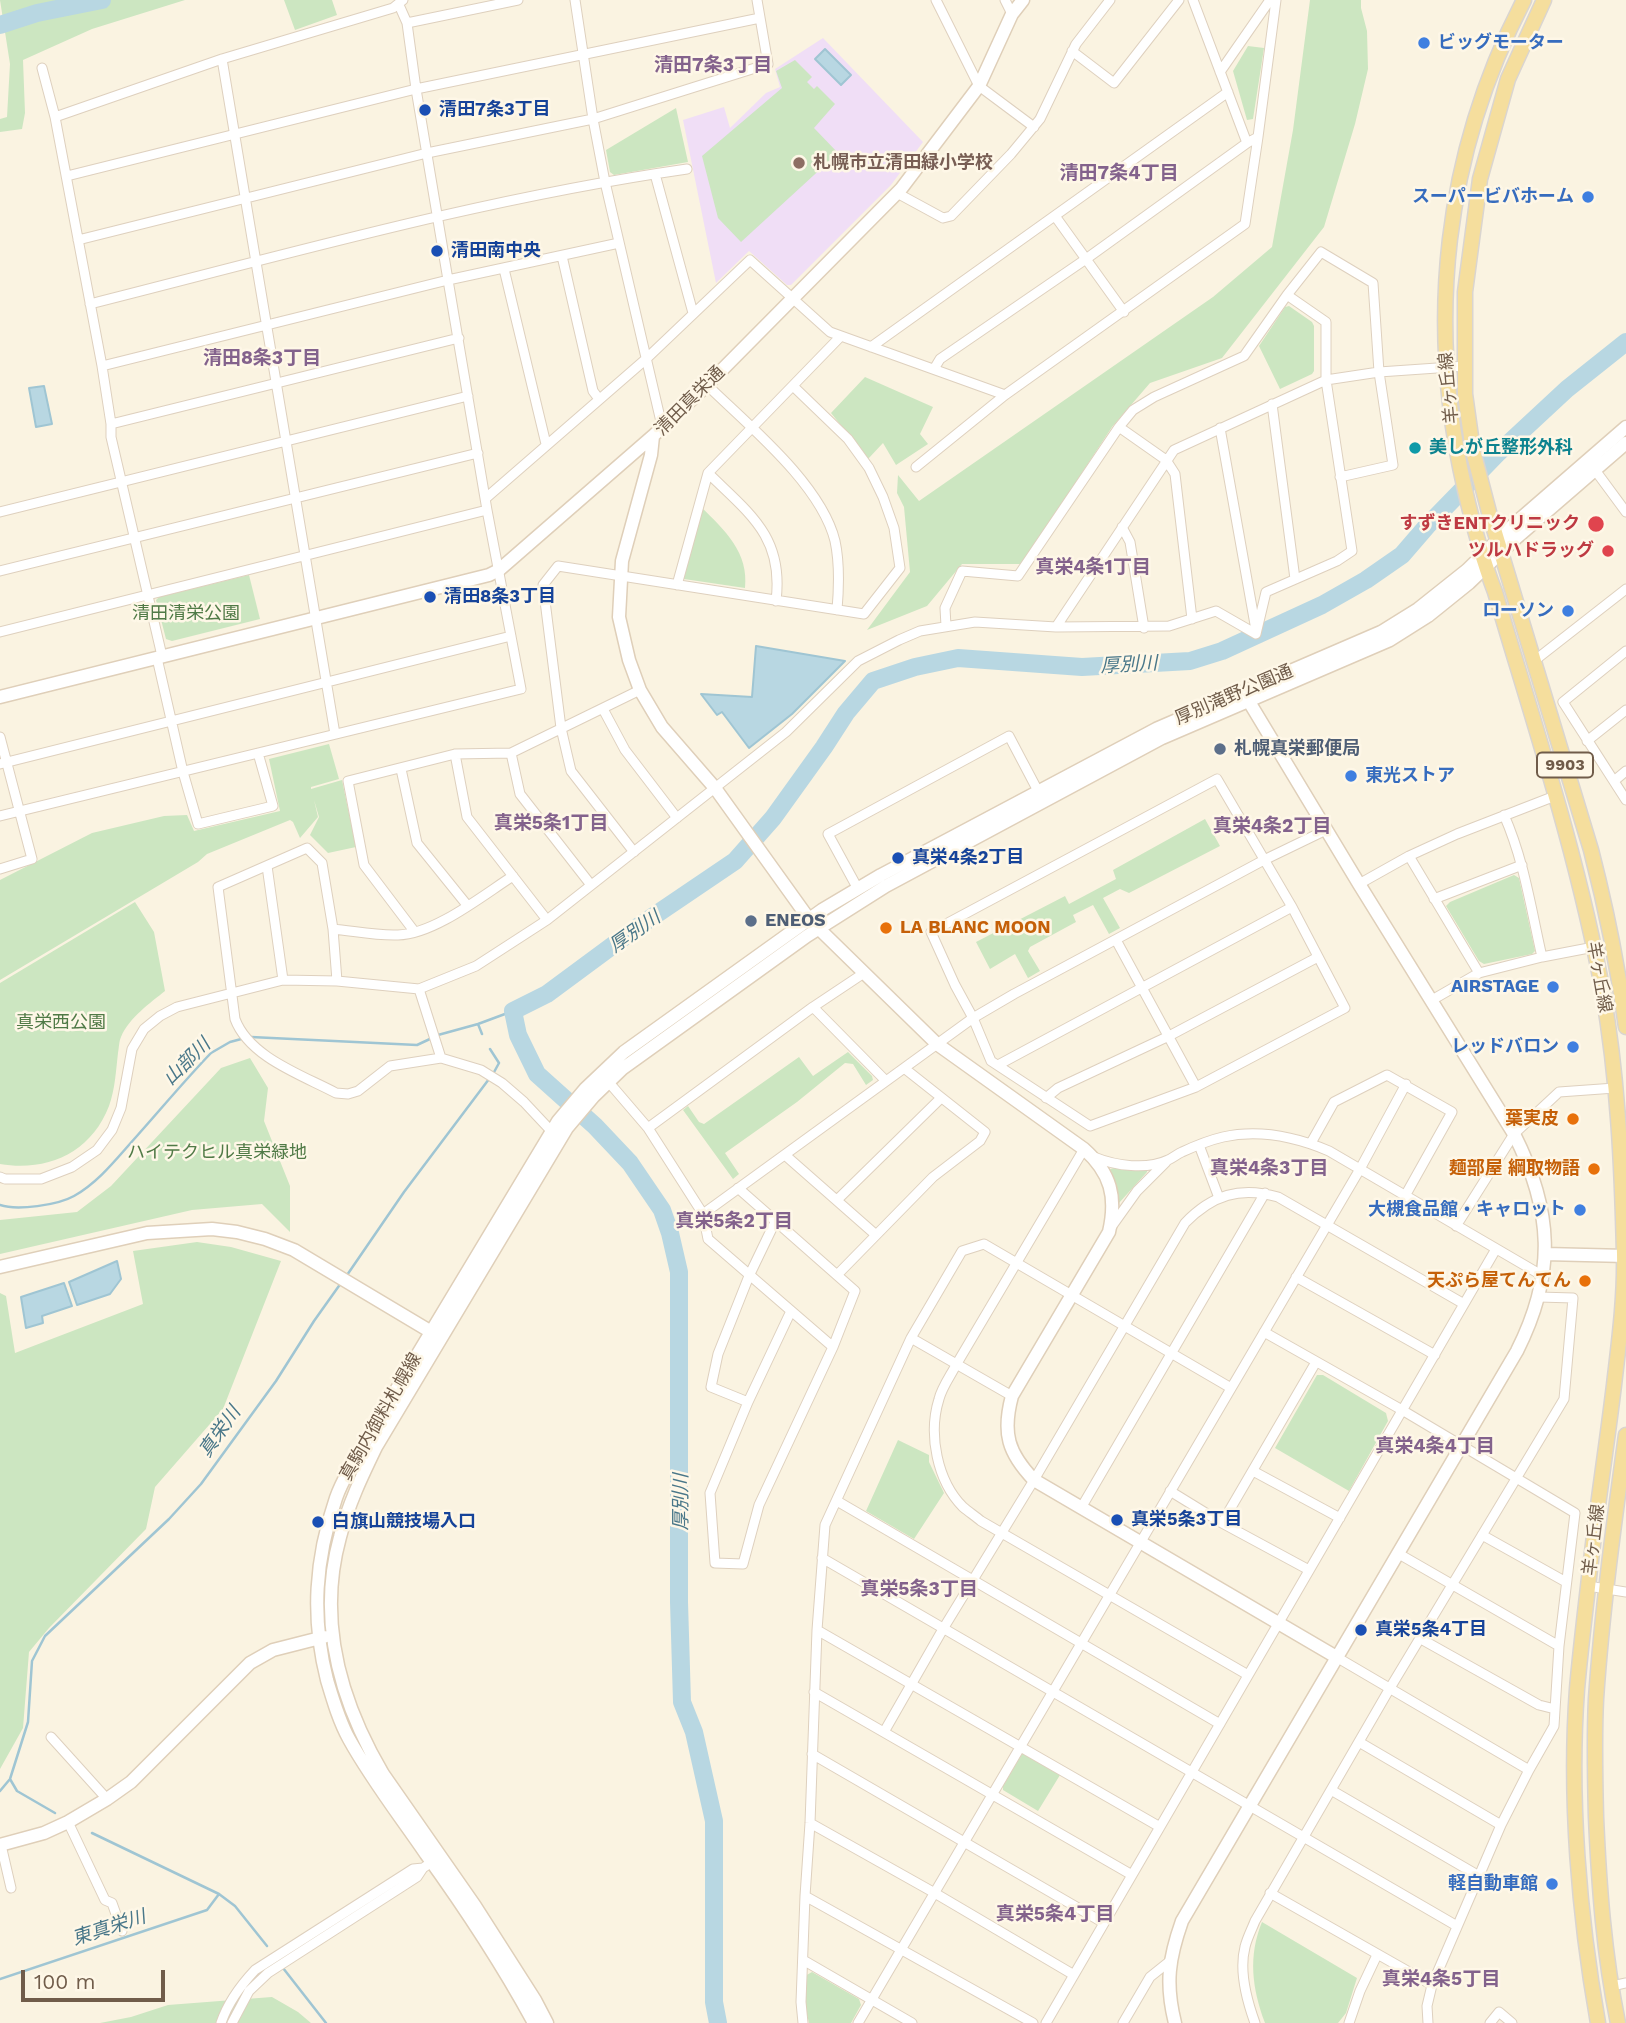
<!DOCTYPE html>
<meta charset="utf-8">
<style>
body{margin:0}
#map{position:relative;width:1626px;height:2023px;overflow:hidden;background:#faf3e1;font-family:"Work Sans",sans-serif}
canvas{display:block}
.scale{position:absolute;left:21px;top:1970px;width:144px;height:32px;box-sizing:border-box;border:4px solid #705c4a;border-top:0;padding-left:9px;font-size:21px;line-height:24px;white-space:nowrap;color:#705c4a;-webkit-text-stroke:5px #fef7e7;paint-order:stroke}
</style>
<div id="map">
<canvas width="1626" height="2023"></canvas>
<div class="scale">100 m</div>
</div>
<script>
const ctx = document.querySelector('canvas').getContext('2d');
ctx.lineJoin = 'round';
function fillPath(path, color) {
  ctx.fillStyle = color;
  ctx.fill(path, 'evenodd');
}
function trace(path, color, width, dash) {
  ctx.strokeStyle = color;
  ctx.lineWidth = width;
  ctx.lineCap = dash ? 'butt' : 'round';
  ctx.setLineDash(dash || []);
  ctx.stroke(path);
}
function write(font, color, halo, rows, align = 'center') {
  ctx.font = font + ' "Work Sans","Noto Sans JP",sans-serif';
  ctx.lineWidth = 5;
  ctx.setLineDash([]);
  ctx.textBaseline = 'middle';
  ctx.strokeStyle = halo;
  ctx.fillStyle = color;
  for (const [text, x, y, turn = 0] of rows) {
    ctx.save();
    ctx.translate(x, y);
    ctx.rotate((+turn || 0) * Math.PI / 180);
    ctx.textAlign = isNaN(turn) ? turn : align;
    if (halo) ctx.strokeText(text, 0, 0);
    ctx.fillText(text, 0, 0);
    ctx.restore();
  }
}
const education = new Path2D(`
 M 823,38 L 923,142 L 891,185 L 791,285 L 787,285 L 749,251 L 716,283 L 683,120 L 724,107 L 730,128 L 766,93 L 780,87 L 775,69 Z`);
const green = new Path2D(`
 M 0,0 L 185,0 L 92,29 L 23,60 L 25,113 L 22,129 L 0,132 L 0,119 L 7,117 L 10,64 Z
 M 284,0 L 332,0 L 337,15 L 295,30 Z
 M 1310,0 L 1361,0 L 1361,8 L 1367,31 L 1368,69 L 1355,124 L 1324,227 L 1222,358 L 1150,383 L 1112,427 L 1022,564 L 962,564 L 927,606 L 867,630 L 910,572 L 904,507 L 897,493 L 898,475 L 919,501 L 1213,297 L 1272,247 L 1293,130 Z
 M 1248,46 L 1264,48 L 1253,119 L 1247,120 L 1233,71 Z
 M 795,60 L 812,77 L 807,82 L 814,89 L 817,86 L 835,104 L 814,128 L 838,153 L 741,242 L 718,218 L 702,156 L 782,88 L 776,71 Z
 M 676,108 L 688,162 L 614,175 L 610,172 L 606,150 Z
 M 1289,306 L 1312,322 L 1314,326 L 1314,371 L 1312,374 L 1280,389 L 1259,346 L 1285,307 Z
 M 865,377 L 933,407 L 920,434 L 928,444 L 896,465 L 883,443 L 868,459 L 831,413 Z
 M 701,507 C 725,530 749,553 745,588 L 684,579 L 682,575 Z
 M 249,575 L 260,619 L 172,641 L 166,639 L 156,600 L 159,597 Z
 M 329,744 L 339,779 L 311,787 L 311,789 L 342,780 L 356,847 L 328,853 L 310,835 L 319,817 L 314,800 L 318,817 L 300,838 L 293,822 L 290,820 L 207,854 L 198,862 L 0,980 L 0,880 L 92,833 L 164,816 L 187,815 L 194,831 L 280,811 L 269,759 Z
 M 1205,819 L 1220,846 L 1129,893 L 1120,889 L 1103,898 L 1120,928 L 1109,934 L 1093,905 L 1073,915 L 1076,922 L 1030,947 L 1028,951 L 1040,971 L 1028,978 L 1015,954 L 990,969 L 976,942 L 1065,896 L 1069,904 L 1116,879 L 1113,870 Z
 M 1514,875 L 1519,878 L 1535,951 L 1532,954 L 1484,964 L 1479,961 L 1446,906 L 1450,902 Z
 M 135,902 L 154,932 L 165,991 C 150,1003 129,1018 121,1037 C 119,1041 119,1048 118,1053 C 116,1070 115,1090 109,1106 C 91,1153 47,1172 0,1164 L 0,983 Z
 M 848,1052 L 872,1076 L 873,1080 L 866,1085 L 853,1064 L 845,1063 L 797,1102 L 725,1153 L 739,1174 L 733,1179 L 683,1110 L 688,1106 L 699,1122 L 704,1124 L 799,1057 L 813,1076 Z
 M 250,1058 L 268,1088 L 264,1121 L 290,1186 L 290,1232 L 262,1204 L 192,1210 L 0,1254 L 0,1220 L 77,1212 L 111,1186 L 221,1068 Z
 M 1114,1168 L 1147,1170 L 1147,1172 L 1119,1203 L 1116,1184 L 1110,1169 Z
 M 197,1242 L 231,1247 L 281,1261 L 223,1409 L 155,1487 L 146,1529 L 49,1628 L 29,1652 L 23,1728 L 0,1769 L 0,1293 L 6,1296 L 15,1353 L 143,1304 L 133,1251 Z
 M 1317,1375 L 1323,1375 L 1386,1413 L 1388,1421 L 1349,1491 L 1275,1448 Z
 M 898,1440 L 929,1455 L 929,1462 L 944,1493 L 914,1539 L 866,1511 Z
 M 1022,1754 L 1026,1754 L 1060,1775 L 1038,1811 L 1003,1790 L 1003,1786 Z
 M 1262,1922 L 1357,1978 L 1346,2013 L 1338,2023 L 1265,2023 C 1252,1988 1248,1956 1262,1922 Z
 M 812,1972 L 859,1999 L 861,2005 L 851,2023 L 809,2023 L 804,2002 L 805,1976 Z
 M 272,1997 L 298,2012 L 311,2023 L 100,2023 L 131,2017 L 168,2005 Z`);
const water = new Path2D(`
 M 825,49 L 851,75 L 841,85 L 815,59 Z
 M 44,386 L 52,424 L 36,427 L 29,388 Z
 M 756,646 L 845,661 L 792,714 L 749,748 L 722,712 L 717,715 L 701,694 L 752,697 Z
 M 117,1261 L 121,1279 L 110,1294 L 77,1305 L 69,1282 Z
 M 64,1283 L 72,1306 L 42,1316 L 43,1323 L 26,1328 L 21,1297 Z`);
const stream = new Path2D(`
 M 478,1024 L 482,1034
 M 438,1035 L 478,1024 L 513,1011
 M 251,1037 L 417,1045 L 432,1038
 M 490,1049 L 499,1063 L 493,1074
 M 0,1205 C 17,1211 58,1205 74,1196 C 99,1182 117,1158 136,1137 C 161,1109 185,1080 211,1053 L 230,1042 L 245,1038
 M 345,1278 L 404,1192 L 489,1079
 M 10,1779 L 17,1791 L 55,1813
 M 0,1791 L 10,1779 L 28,1722 L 32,1661 L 45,1636 L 169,1519 L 201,1484 L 276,1381 L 314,1321 L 341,1283
 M 92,1833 L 219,1894 L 235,1906 L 267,1946
 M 283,1968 L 326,2023
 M 0,1979 L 207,1910 L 219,1894`);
const river = new Path2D(`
 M 0,25 L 37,13 L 102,0
 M 718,2023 L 714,2002 L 714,1821 L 694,1732 L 682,1702 L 679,1602 L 679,1272 L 670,1233 L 662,1210 L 630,1163 L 595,1126 L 537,1074 L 518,1035 L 513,1011 L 547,994 L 639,926 L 735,861 L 773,818 L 824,747 L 846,713 L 873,681 L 915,667 L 958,658 L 1082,667 L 1190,661 L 1222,651 L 1322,605 L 1366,580 L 1402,555 L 1427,526 L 1497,454 L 1567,389 L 1626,342`);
const street = new Path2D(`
 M 575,0 L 593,119 L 605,182 L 662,426
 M 936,0 L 979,86 L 1034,127
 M 1005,0 L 1012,14
 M 407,23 L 518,0
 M 1072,51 L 1114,83 L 1179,0
 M 222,59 L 335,734
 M 42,68 L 55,117
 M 1220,72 L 1270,0
 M 1258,137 L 1276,0
 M 655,174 L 693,313
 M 67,176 L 416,89 L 760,18
 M 897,193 L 943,218 L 951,216 L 1011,154 L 1040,119 L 1076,44 L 1110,0
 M 1055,216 L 1124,312
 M 78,240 L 427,153 L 593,119 L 768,64 L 757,0
 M 562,256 L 593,391 L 599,399
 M 504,269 L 546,444
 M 90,304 C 288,254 485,198 687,169
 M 871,347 L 1228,92
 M 102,366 L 448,280 L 619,243
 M 934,369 L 940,359 L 1086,259 L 1247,143
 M 707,385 C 748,425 821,484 835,541 C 840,564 839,587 837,610
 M 1272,404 L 1295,579
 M 111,424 L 459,338
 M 1119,427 L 1166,460 L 1175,474 L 1192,619
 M 1220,428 L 1256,630
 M 916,467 L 1005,395
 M 1595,470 L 1626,512
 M 708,473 C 750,514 784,537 776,601
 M 486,498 L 646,359 L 750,260 L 830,332 L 1005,395 L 1245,224 L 1258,137 L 1247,143 L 1193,0
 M 0,512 L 468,396
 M 1122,527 L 1130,542 L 1144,628
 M 0,571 L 478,453
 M 677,585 L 708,473 L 841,336
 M 946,626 L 945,608 L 962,571 L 1018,576 L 1119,427 L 1133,410 L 1154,397 L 1244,356 L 1287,295 L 1321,252 L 1373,283 L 1379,372 L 1393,465 L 1340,477
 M 1056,627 L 1174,450 L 1326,380 L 1379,372 L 1466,366
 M 0,632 L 487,510
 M 1626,651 L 1563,702 L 1626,800
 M 162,656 L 111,437 L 111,424 L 102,366 L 55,117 L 222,59 L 393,8 L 403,0
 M 157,658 L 183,772 L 198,824 L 273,806 L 258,753
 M 1534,661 L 1626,589
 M 603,709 L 625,750 L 677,818
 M 0,737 L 32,859 L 0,869
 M 1587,741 L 1626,710
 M 511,753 L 520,794 L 591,885
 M 455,754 L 467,817 L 547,920
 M 0,764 L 511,636
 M 401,769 L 417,843 L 467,905
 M 1217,779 L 1292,907 L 1345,1008 L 1196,1087 L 1090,1126 L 991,1061 L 973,1018 L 955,985 L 931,932 Z
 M 1614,781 L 1626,771
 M 1504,815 C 1524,860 1531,909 1542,957
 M 0,816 L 521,689 L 487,510 L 448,280 L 416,89 L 407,23 L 399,5
 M 634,852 L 571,771 L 561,728 L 543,585 L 558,566 L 864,614 L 900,568 L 894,528 L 883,497 L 869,468 L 848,439 L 793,386
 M 1409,856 L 1479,973
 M 267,866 L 283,980
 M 1359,884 L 1409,856 L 1457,834 L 1555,796
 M 858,889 L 828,834 L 1009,736 L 1038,791
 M 1434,899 L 1522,865
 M 333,929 C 354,931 377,936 398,935 C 435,934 483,895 513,876
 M 414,931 L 364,865 L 348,781 L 455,754 L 511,753 L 640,690
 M 1116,940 L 1196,1087
 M 337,981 L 333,929 L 322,863 L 307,848 L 218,887 L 235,1019 C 249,1057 302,1075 336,1093 L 348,1094 L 358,1091 L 390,1066 L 441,1058 L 481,1070 L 502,1083 L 524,1102 L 554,1134
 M 419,989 L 441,1058
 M 1432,1000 L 1479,973 L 1542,957 L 1594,947
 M 813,1007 L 886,1081
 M 998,1065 L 1292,907
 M 606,1079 L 648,1128 L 703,1214 L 973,1018 L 1014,994 L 1264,860 L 1326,830
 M 1046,1098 L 1058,1088 L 1169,1036 L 1318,957
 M 648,1128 L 813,1007 L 864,973
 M 1311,1143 L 1334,1102 L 1387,1075 L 1452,1112 L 1405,1196
 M 1199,1145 L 1219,1198
 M 1084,1149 L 956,1365 C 951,1375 942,1387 939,1399 C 928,1434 937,1481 963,1507 C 969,1512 975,1516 981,1521 L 1248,1675
 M 785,1155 L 876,1235
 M 1094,1157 C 1116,1166 1147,1170 1168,1160 C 1173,1158 1177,1154 1182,1152 C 1195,1146 1210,1140 1223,1137 C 1259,1129 1296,1137 1329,1151 L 1543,1276
 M 0,1177 L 5,1179 L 41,1179 L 72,1167 L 97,1150 L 112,1130 L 121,1108 L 132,1049 L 144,1029 L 160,1016 L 177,1007 L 283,980 L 337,981 L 419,989 L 476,966 L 547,920 L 786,732 L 858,661 L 899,640 L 920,631 L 975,622 L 1056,627 L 1169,626 L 1216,611 L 1256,634 L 1266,592 L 1337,561 L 1352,551 L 1326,380 L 1326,322 L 1287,295
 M 738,1188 L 855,1291 L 833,1347 L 759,1505 L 743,1564 L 715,1563 L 710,1493 L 748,1402 L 791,1311
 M 837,1200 L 941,1098
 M 703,1214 L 708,1239 L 833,1347
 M 1112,1226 L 1137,1191 L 1166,1162
 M 1456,1226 L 1514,1134 L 1559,1092 L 1615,1088
 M 837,1275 L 933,1177 L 980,1141 L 985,1132 L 904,1068
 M 1296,1277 L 1435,1355
 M 1264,1332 L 1402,1410 L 1575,1513 L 1559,1646 L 1554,1726 L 1529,1770 L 1501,1825 L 1432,1985 L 1427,2006 L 1428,2023
 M 911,1338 L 1012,1396
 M 748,1402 L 711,1387 L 718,1354 L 749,1276 L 775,1222
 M 1253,1471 L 1340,1518
 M 1170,1491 L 1222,1523 L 1309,1570
 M 837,1501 L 1220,1724
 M 1081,1508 L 1265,1193
 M 1222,1523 L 1316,1362
 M 1482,1535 L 1566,1582
 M 1399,1554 L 1559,1646
 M 822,1558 L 1457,1926
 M 1588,1586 L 1626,1592
 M 817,1630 L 1160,1827
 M 1421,1639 L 1539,1705 L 1555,1709
 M 1338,1658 L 1529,1770
 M 814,1692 L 1132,1875
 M 884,1732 L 943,1629 L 1034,1480 L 1185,1223 C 1212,1195 1240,1186 1278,1197 L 1464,1304
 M 51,1737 L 107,1799
 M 1359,1742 L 1501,1825
 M 812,1754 L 1104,1923
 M 1331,1790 L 1479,1876
 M 68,1822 L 105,1900 L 112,1903 L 122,1931
 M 810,1823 L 933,1892 L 1074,1975
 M 1,1845 L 11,1888
 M 1270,1893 L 1432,1985
 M 805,1896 L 1033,2023
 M 803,1960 L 912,2023
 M 1612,1986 L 1626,1983
 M 221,2023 C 228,2002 240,1986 255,1970 L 413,1869 L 423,1868
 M 232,2023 L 249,1991 L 268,1973 L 417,1877 L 423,1868 L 435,1860
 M 803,2023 L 801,2002 L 805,1896 L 810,1823 L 817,1630 L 825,1525 L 911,1338 L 962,1251 L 984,1244 L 1231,1388
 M 858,2023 L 1360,1169 L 1406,1084
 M 1046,2023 L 1496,1249
 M 1123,2023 L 1150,1977 L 1170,1961
 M 1255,2023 C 1247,2001 1239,1970 1245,1947 C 1247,1938 1252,1929 1255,1921 L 1390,1688 L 1564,1399 L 1573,1298 L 1539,1297
 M 1349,2023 L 1360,1991 L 1377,1955
 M 1490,2023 L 1499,2012 L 1512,2023`);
const secondary = new Path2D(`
 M 1023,0 L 1012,14 L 979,86 L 901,189 L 707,385 L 653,436 L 651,455 L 622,561 L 619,617 L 629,660 L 640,690 L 662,727 L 715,788 L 809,919 L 937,1044 L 1084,1149 C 1111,1173 1117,1197 1109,1232 L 1012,1396 C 1002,1433 1008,1453 1034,1480 L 1338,1658
 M 0,697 L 489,575 L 499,570 L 653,436
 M 1545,1254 L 1626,1256
 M 0,1267 L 147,1233 L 212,1229 L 237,1232 L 265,1239 L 294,1250 L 438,1336
 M 0,1845 L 44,1833 L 68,1822 L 107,1799 L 131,1782 L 250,1663 L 273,1650 L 324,1637
 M 534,2023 C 502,1964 465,1908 426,1854 C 400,1816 371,1779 349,1739 C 339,1721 333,1700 327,1680 C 311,1617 315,1559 336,1498 C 341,1483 350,1469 357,1455 L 558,1121 L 585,1089 L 624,1052 L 822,910 L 881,875 L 1156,729 L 1381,632 L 1418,609 L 1467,570 L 1512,526 L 1626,427
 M 547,2023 L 535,2000 L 475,1906 L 383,1774 C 340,1701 317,1620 340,1537 C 348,1505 362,1476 376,1447 L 567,1128 L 594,1096 L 622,1069 L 807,936 L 886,886 L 1162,738 L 1390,640 L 1428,616 L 1469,583 L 1515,539 L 1626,443
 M 1175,2023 C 1165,1983 1169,1958 1182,1921 L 1517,1351 C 1556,1274 1553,1211 1514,1134 L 1359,884 L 1245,695`);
const primary = new Path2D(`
 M 1524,0 C 1444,154 1426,322 1465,490 C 1473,525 1482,558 1495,592 C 1534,724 1578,856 1603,993 C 1618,1079 1622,1167 1624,1254 C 1625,1298 1619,1342 1614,1385 C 1606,1452 1595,1520 1588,1587 C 1584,1621 1580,1655 1577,1689 C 1569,1797 1579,1916 1598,2023
 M 1544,0 L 1508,79 L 1480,179 L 1465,292 L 1465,394 L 1473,451 L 1490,516 L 1591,850 C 1606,908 1618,967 1626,1027
 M 1618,2023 C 1604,1955 1599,1886 1596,1817 C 1595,1778 1594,1738 1596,1699 C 1602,1611 1614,1523 1626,1435`);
const markers = [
 [1424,43,7,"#3f7fe0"],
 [425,110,7,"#1a4fb4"],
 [799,163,7,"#8d6e63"],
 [1588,197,7,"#3f7fe0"],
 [437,251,7,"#1a4fb4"],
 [1415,448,7,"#0f9aa8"],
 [1596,524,9,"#e0444e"],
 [1608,551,7,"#e0444e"],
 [430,597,7,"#1a4fb4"],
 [1568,611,7,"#3f7fe0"],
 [1220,749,7,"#5c6f8a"],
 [1351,776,7,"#3f7fe0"],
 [898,858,7,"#1a4fb4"],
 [751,921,7,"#5c6f8a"],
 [886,928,7,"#e8710a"],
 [1553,987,7,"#3f7fe0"],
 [1573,1047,7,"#3f7fe0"],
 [1573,1119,7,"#e8710a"],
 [1594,1169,7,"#e8710a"],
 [1580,1210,7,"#3f7fe0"],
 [1585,1281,7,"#e8710a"],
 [1117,1520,7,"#1a4fb4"],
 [318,1522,7,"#1a4fb4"],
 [1361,1630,7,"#1a4fb4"],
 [1552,1884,7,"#3f7fe0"]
];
const shields = [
 [1565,765,56]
];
const shieldNames = [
 ["9903",1565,765]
];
const shopNames = [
 ["ビッグモーター",1438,43,"left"],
 ["スーパービバホーム",1574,197],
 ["ローソン",1554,611],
 ["東光ストア",1365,776,"left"],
 ["AIRSTAGE",1539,987],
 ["レッドバロン",1559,1047],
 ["大槻食品館・キャロット",1566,1210],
 ["軽自動車館",1538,1884]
];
const transitNames = [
 ["清田7条3丁目",439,110],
 ["清田南中央",451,251],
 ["清田8条3丁目",444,597],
 ["真栄4条2丁目",912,858],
 ["真栄5条3丁目",1131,1520],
 ["白旗山競技場入口",332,1522],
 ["真栄5条4丁目",1375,1630]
];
const educationNames = [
 ["札幌市立清田緑小学校",813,163]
];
const streetNames = [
 ["羊ヶ丘線",1449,388,-95],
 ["清田真栄通",690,401,-45],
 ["厚別滝野公園通",1234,695,-23],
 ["羊ヶ丘線",1599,977,80],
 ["真駒内御料札幌線",381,1417,-60],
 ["羊ヶ丘線",1594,1540,-83]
];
const cultureNames = [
 ["美しが丘整形外科",1429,448]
];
const healthNames = [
 ["すずきENTクリニック",1580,524],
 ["ツルハドラッグ",1594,551]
];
const parkNames = [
 ["清田清栄公園",186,614],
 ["真栄西公園",61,1023],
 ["ハイテクヒル真栄緑地",217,1153]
];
const serviceNames = [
 ["札幌真栄郵便局",1234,749],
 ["ENEOS",765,921]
];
const foodNames = [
 ["LA BLANC MOON",900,928,"left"],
 ["葉実皮",1559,1119],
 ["麺部屋 綱取物語",1580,1169],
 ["天ぷら屋てんてん",1571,1281]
];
const neighbourhoodNames = [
 ["清田7条3丁目",713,65],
 ["清田7条4丁目",1119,173],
 ["清田8条3丁目",262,358],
 ["真栄4条1丁目",1093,567],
 ["真栄5条1丁目",551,823],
 ["真栄4条2丁目",1272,826],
 ["真栄4条3丁目",1269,1168],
 ["真栄5条2丁目",734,1221],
 ["真栄4条4丁目",1435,1446],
 ["真栄5条3丁目",919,1589],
 ["真栄5条4丁目",1055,1914],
 ["真栄4条5丁目",1441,1979]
];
const waterNames = [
 ["厚別川",1129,665,-3],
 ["厚別川",635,932,-35],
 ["山部川",187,1062,-45],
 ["真栄川",220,1432,-55],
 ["厚別川",681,1502,-90],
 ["東真栄川",109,1928,-18]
];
fillPath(education, '#f0def6');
fillPath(green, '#cce6c1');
fillPath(water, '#b8d7e2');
trace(water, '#9fc5d3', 2);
trace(stream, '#9fc5d3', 2.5);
trace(river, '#b8d7e2', 18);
trace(street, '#ded0be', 11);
trace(secondary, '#dfcfb9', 15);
trace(primary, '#dad5d0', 17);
trace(street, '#fff', 9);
trace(secondary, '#fff', 12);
trace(primary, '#f5de9d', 14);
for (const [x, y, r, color] of markers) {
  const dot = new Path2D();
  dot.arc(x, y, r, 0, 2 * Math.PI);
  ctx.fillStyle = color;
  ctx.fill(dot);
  trace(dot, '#fef7e7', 2.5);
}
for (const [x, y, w] of shields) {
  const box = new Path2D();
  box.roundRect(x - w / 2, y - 12.5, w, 25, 5);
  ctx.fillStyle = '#fef7e7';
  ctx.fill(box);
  trace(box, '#705c4a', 2);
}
write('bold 16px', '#705c4a', null, shieldNames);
write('bold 18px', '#366cbe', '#fef7e7', shopNames, 'right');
write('bold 18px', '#164399', '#fef7e7', transitNames, 'left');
write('bold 18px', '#785e54', '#fef7e7', educationNames, 'left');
write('18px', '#705c4a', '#fef7e7', streetNames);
write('bold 18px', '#0d838f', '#fef7e7', cultureNames, 'left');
write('bold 18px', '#be3a42', '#fef7e7', healthNames, 'right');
write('18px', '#507a46', '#fef7e7', parkNames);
write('bold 18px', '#4e5e75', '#fef7e7', serviceNames, 'left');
write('bold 18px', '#c56008', '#fef7e7', foodNames, 'right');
write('bold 19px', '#83628c', '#fef7e7', neighbourhoodNames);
write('italic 19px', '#497789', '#fef7e7', waterNames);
</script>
